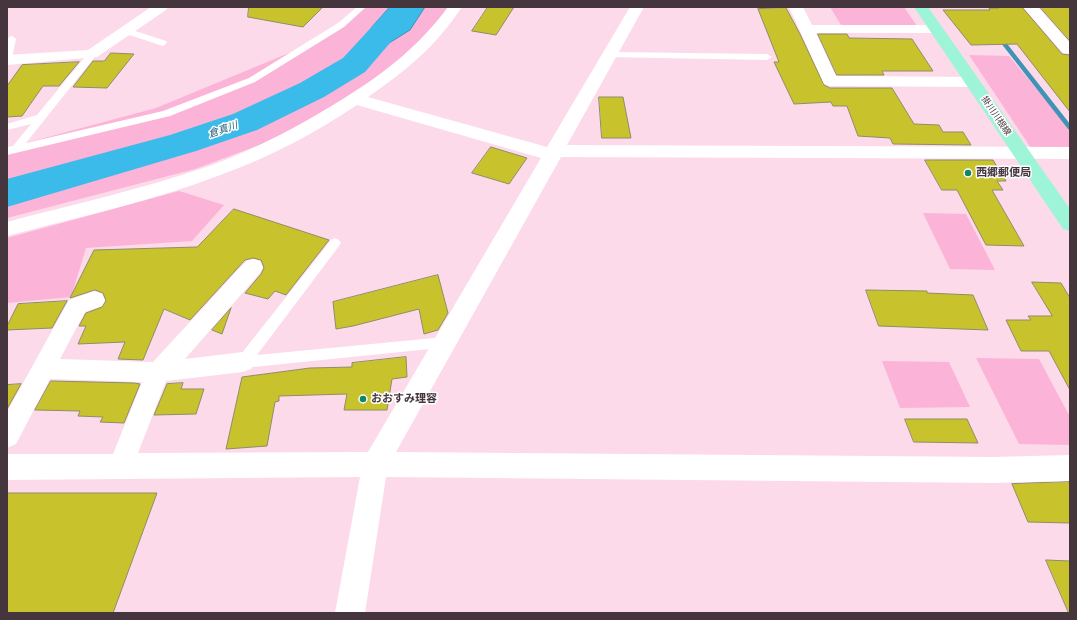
<!DOCTYPE html>
<meta charset="utf-8">
<style>
body{margin:0}
#map{position:relative;width:1077px;height:620px;overflow:hidden;background:#fcdaea;font-family:"Fira Sans Condensed",sans-serif}
canvas{display:block}
.frame{position:absolute;inset:0;border:8px solid #45353d;pointer-events:none}
</style>
<div id="map">
<canvas width="1077" height="620"></canvas>
<div class="frame"></div>
</div>
<script>
const ctx = document.querySelector('canvas').getContext('2d');
ctx.lineJoin = 'round';
function fillPath(path, color) {
  ctx.fillStyle = color;
  ctx.fill(path, 'evenodd');
}
function trace(path, color, width, dash) {
  ctx.strokeStyle = color;
  ctx.lineWidth = width;
  ctx.lineCap = dash ? 'butt' : 'round';
  ctx.setLineDash(dash || []);
  ctx.stroke(path);
}
function write(font, color, halo, rows, align = 'center') {
  ctx.font = font + ' "Fira Sans Condensed","Noto Sans JP",sans-serif';
  ctx.lineWidth = 3;
  ctx.setLineDash([]);
  ctx.textBaseline = 'middle';
  ctx.strokeStyle = halo;
  ctx.fillStyle = color;
  for (const [text, x, y, turn = 0] of rows) {
    ctx.save();
    ctx.translate(x, y);
    ctx.rotate((+turn || 0) * Math.PI / 180);
    ctx.textAlign = isNaN(turn) ? turn : align;
    if (halo) ctx.strokeText(text, 0, 0);
    ctx.fillText(text, 0, 0);
    ctx.restore();
  }
}
const green = new Path2D(`
 M 365,7 L 451,7 L 413,56 L 305,128 L 195,169 L 7,218 L 7,148 L 156,108 L 318,41 Z
 M 830,7 L 904,7 L 917,26 L 841,25 Z
 M 969,55 L 1009,56 L 1070,129 L 1070,147 L 1031,148 Z
 M 179,191 L 224,205 L 192,241 L 86,248 L 71,297 L 7,303 L 7,238 Z
 M 923,213 L 966,214 L 995,270 L 950,269 Z
 M 976,358 L 1039,359 L 1070,417 L 1070,445 L 1019,444 Z
 M 882,361 L 949,362 L 970,407 L 900,408 Z`);
const water = new Path2D(`
 M 390,7 L 425,7 L 410,30 L 354,65 L 372,27 Z
 M 183,143 L 189,147 L 7,198 L 7,183 Z`);
const stream = new Path2D(`
 M 997,36 L 1001,36 L 1070,124 L 1070,130 L 1068,129 L 997,38 Z`);
const river = new Path2D(`
 M 390,7 L 421,7 L 365,72 L 324,97 L 257,130 L 196,151 L 7,207 L 7,179 L 170,135 L 233,114 L 300,83 L 343,58 Z`);
const building = new Path2D(`
 M 249,7 L 323,7 L 303,27 L 248,17 Z
 M 488,7 L 514,7 L 496,35 L 472,31 Z
 M 996,7 L 1022,7 L 1062,54 L 1070,55 L 1070,112 L 1017,44 L 971,45 L 943,10 L 990,10 L 989,8 L 998,8 Z
 M 1040,7 L 1070,7 L 1070,41 Z
 M 786,8 L 800,34 L 824,85 L 830,88 L 892,88 L 914,124 L 939,125 L 943,132 L 963,132 L 971,145 L 893,144 L 890,138 L 858,136 L 847,106 L 833,106 L 831,102 L 794,104 L 774,62 L 779,62 L 758,9 Z
 M 818,34 L 847,34 L 849,38 L 912,39 L 933,71 L 882,71 L 884,75 L 837,75 Z
 M 111,53 L 134,54 L 107,88 L 73,87 L 93,61 L 104,61 Z
 M 79,62 L 59,86 L 43,86 L 22,116 L 7,117 L 7,86 L 22,65 Z
 M 599,97 L 623,97 L 631,138 L 602,138 Z
 M 491,147 L 527,158 L 509,184 L 472,173 Z
 M 925,160 L 993,160 L 1006,181 L 997,181 L 1003,190 L 992,190 L 1024,246 L 986,245 L 957,190 L 942,190 Z
 M 234,209 L 329,240 L 286,295 L 275,291 L 268,299 L 245,293 L 261,274 L 264,268 L 261,260 L 253,258 L 245,260 L 190,320 L 164,309 L 143,360 L 118,359 L 125,342 L 78,344 L 86,326 L 79,326 L 86,313 L 102,307 L 106,301 L 103,293 L 95,290 L 70,298 L 94,250 L 197,247 Z
 M 438,275 L 448,313 L 438,330 L 424,334 L 419,309 L 353,326 L 336,329 L 333,302 Z
 M 1032,282 L 1061,283 L 1070,298 L 1070,390 L 1049,351 L 1021,351 L 1006,320 L 1031,320 L 1028,316 L 1052,316 Z
 M 866,290 L 927,291 L 927,293 L 973,295 L 988,330 L 879,326 Z
 M 67,301 L 52,328 L 7,330 L 7,326 L 18,304 Z
 M 231,308 L 222,334 L 212,330 Z
 M 406,357 L 407,377 L 392,379 L 387,410 L 344,410 L 347,394 L 279,396 L 279,401 L 275,402 L 267,446 L 226,449 L 242,377 L 310,368 L 352,367 L 352,363 Z
 M 51,381 L 134,383 L 140,384 L 124,423 L 100,422 L 103,417 L 78,416 L 80,411 L 35,410 Z
 M 183,383 L 181,389 L 204,389 L 196,414 L 154,415 L 167,384 Z
 M 21,384 L 7,409 L 7,385 Z
 M 905,419 L 967,419 L 978,443 L 914,442 Z
 M 1070,482 L 1070,523 L 1028,522 L 1012,484 Z
 M 7,493 L 157,493 L 113,613 L 7,613 Z
 M 1046,560 L 1070,561 L 1070,613 L 1069,613 Z`);
const lane = new Path2D(`
 M 357,7 L 366,7 L 344,27 L 255,82 L 170,116 L 7,155 L 7,147 L 13,146 L 31,124 L 7,130 L 7,124 L 37,115 L 89,52 L 95,52 L 97,54 L 26,143 L 163,111 L 249,78 L 338,23 Z
 M 126,28 L 166,41 L 167,43 L 163,46 L 123,33 L 122,31 Z
 M 12,36 L 16,39 L 12,58 L 7,61 L 7,41 L 9,37 Z
 M 610,52 L 767,54 L 772,57 L 767,60 L 607,57 L 605,55 Z
 M 335,238 L 339,240 L 341,243 L 339,246 L 257,355 L 445,337 L 450,339 L 452,343 L 450,347 L 243,368 L 238,366 L 236,362 L 238,358 L 331,240 Z`);
const street = new Path2D(`
 M 151,7 L 168,7 L 166,10 L 97,57 L 7,65 L 7,55 L 88,50 Z
 M 448,7 L 462,7 C 435,47 407,70 368,97 L 547,147 L 630,7 L 644,7 L 567,145 L 1070,147 L 1070,159 L 561,157 L 396,452 L 993,457 L 1070,455 L 1070,481 L 993,483 L 386,477 L 365,613 L 335,613 L 360,477 L 7,480 L 7,454 L 113,454 L 142,382 L 50,379 L 16,444 L 7,448 L 7,412 L 69,300 L 94,291 L 102,294 L 105,300 L 102,306 L 85,312 L 60,359 L 153,362 L 246,261 L 253,259 L 260,261 L 263,267 L 260,273 L 185,359 L 243,352 L 251,355 L 255,362 L 251,369 L 243,372 L 166,381 L 138,453 L 368,452 L 541,158 L 357,105 C 315,133 270,157 223,174 C 153,201 79,217 7,236 L 7,222 C 74,204 143,189 209,166 C 257,149 303,124 346,97 C 386,72 420,45 448,7 Z
 M 789,7 L 803,7 L 812,25 L 936,25 L 941,26 L 943,29 L 941,32 L 936,33 L 816,33 L 836,76 L 972,77 L 978,79 L 980,82 L 978,85 L 972,87 L 830,86 L 824,84 Z
 M 1023,7 L 1038,7 L 1070,43 L 1070,54 L 1063,53 Z`);
const primary = new Path2D(`
 M 914,7 L 928,7 L 1070,209 L 1070,231 L 1063,229 Z`);
const markers = [
 [968,173,4,"#128564"],
 [363,399,4,"#128564"]
];
const farStreetnames = [
 ["掛川川根線",996,116,56]
];
const farWaternames = [
 ["倉真川",223,130,-19]
];
const poiNames = [
 ["西郷郵便局",976,173],
 ["おおすみ理容",371,399]
];
fillPath(green, '#fcb3d8');
fillPath(water, '#3bbbea');
trace(water, '#3e93b6', 1);
fillPath(stream, '#3e93b6');
fillPath(river, '#3bbbea');
fillPath(building, '#c8c32d');
trace(building, '#8d8d67', 1);
fillPath(lane, '#fff');
fillPath(street, '#fff');
fillPath(primary, '#9ef4d6');
for (const [x, y, r, color] of markers) {
  const dot = new Path2D();
  dot.arc(x, y, r, 0, 2 * Math.PI);
  ctx.fillStyle = color;
  ctx.fill(dot);
  trace(dot, '#fff', 1.5);
}
write('9px', '#45353d', '#fff', farStreetnames);
write('italic 10px', '#135870', '#fff', farWaternames);
write('bold 11px', '#45353d', '#fff', poiNames, 'left');
</script>
